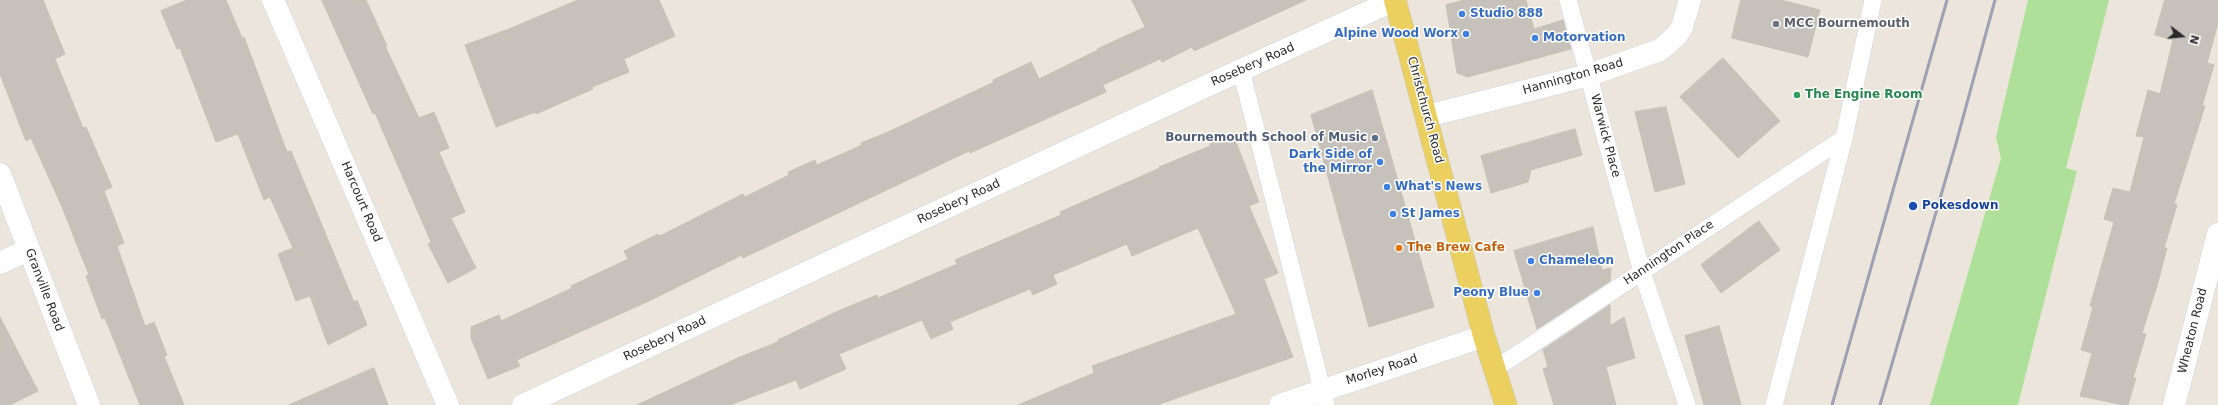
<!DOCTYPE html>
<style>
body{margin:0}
#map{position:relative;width:2218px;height:405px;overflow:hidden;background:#ebe5db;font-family:"DejaVu Sans",sans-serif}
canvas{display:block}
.north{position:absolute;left:2162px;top:16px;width:40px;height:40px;-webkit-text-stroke:3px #fff;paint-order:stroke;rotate:106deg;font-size:11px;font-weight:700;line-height:16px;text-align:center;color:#292929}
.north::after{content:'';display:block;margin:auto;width:14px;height:18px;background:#292929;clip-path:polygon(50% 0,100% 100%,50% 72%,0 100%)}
</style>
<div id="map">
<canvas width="2218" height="405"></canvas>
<div class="north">N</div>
</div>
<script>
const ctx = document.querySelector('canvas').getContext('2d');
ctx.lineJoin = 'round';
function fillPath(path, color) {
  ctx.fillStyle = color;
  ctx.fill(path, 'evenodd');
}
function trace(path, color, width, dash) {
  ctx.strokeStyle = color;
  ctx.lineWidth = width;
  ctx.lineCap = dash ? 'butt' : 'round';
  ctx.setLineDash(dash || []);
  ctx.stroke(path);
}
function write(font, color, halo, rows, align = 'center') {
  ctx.font = font + ' "DejaVu Sans",sans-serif';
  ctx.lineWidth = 3;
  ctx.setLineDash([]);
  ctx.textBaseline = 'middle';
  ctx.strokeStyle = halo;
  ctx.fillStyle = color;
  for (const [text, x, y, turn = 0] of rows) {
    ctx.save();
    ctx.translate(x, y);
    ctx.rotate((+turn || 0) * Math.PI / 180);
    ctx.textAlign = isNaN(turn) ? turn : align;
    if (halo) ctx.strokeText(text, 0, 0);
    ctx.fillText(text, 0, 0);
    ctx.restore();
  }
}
const green = new Path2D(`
 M 2028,0 L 2109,0 L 2066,168 L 2077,171 L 2018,405 L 1930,405 L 2001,158 L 1996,137 Z`);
const building = new Path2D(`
 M 0,0 L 43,0 L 65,54 L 55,59 L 83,128 L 86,127 L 112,187 L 104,191 L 124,243 L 117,246 L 145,326 L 154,322 L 167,355 L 164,356 L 184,405 L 140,405 L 105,318 L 102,319 L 86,276 L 89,275 L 62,207 L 31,138 L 26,141 L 0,74 Z
 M 187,0 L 226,0 L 242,38 L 244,37 L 287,152 L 291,151 L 354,302 L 357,300 L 367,325 L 328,345 L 310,296 L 296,301 L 278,254 L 293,248 L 270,197 L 264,200 L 238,134 L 216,142 L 180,48 L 177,49 L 161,11 Z
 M 322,0 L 366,0 L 387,46 L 385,46 L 419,118 L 434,112 L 449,148 L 439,152 L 465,212 L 451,218 L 476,268 L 448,283 L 428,244 L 431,242 L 375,113 L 373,114 L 355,74 Z
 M 578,0 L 659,0 L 675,36 L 624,59 L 629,72 L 592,87 L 593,89 L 536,114 L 535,112 L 496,127 L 465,45 L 509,29 Z
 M 1132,0 L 1306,0 L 1194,51 L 1192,47 L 1162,62 L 1160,59 L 1103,85 L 1106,92 L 970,153 L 969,151 L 743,258 L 742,255 L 649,301 L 517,360 L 520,366 L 488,379 L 471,338 L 471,327 L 499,315 L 501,321 L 572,288 L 571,286 L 628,259 L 624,251 L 658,234 L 660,236 L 743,194 L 745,197 L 789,175 L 788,172 L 815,160 L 817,165 L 862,145 L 861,143 L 888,132 L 994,82 L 993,80 L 1031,62 L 1039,79 L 1098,50 L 1097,49 L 1145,27 Z
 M 1465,0 L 1526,0 L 1534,29 L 1563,20 L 1571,49 L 1468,77 L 1457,73 L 1446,5 Z
 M 1741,0 L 1781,0 L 1820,10 L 1808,57 L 1732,38 Z
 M 2165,0 L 2218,0 L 2218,23 L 2207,63 L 2214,65 L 2202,106 L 2205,106 L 2174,204 L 2177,205 L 2164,248 L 2167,248 L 2157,286 L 2142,333 L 2146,334 L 2133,378 L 2136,378 L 2128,405 L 2124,405 L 2080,396 L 2092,353 L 2081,350 L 2093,307 L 2090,306 L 2114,222 L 2104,219 L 2113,188 L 2130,192 L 2144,137 L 2136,136 L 2148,90 L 2160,94 L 2173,40 L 2155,35 Z
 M 1723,58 L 1780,121 L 1738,158 L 1680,97 Z
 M 1372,90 L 1434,307 L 1369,327 L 1311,115 Z
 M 1666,107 L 1685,184 L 1655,192 L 1635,112 Z
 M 1575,129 L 1582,155 L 1531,170 L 1528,182 L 1491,193 L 1481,156 Z
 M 1233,134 L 1259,202 L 1249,206 L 1278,273 L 1264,279 L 1293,357 L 1157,405 L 1018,405 L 1094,373 L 1092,366 L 1236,314 L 1198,228 L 1132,256 L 1127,244 L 1053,275 L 1057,284 L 1033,295 L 1030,289 L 950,322 L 953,329 L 931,339 L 922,320 L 839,354 L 846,369 L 800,389 L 796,380 L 730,405 L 637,405 L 740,357 L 778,342 L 778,340 L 838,311 L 877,295 L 878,298 L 957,264 L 955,260 L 1061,215 L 1060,212 L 1160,168 L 1159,167 L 1210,146 L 1210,144 Z
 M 1759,221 L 1780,250 L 1721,293 L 1701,265 Z
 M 1593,227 L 1602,270 L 1611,268 L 1610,281 L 1537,329 L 1514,251 Z
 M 1610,305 L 1610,326 L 1624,317 L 1635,358 L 1606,367 L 1616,405 L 1554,405 L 1543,369 L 1548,367 L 1543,350 Z
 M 0,317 L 38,391 L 10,405 L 0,405 Z
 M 1719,326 L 1741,405 L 1704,405 L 1685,336 Z
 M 374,368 L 388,405 L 289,405 Z`);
const service = new Path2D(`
 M 1568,0 L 1642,272 L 1687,405
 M 1241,70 L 1326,405
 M 1495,369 L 1844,138
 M 1774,405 L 1844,138 L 1873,0`);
const minor = new Path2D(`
 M 273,0 L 448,405
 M 1427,116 L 1589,75 L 1660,50 L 1677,35 L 1682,27 L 1690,0
 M 0,174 L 89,405
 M 0,263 L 28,250
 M 523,405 L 1241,70 L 1395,0
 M 1280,405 L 1484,336
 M 2174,405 L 2218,234`);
const primary = new Path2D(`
 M 1395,0 L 1484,336 L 1506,405`);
const rail = new Path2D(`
 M 1832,405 L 1947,0
 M 1880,405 L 1955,147 L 1995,0`);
const markers = [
 [1462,14,4,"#3f7fe0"],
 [1776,24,4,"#6b7280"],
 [1466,34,4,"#3f7fe0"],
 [1535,38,4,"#3f7fe0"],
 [1797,95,4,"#2e9e5b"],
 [1375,138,4,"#5c6f8a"],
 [1380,162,4,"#3f7fe0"],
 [1387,187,4,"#3f7fe0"],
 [1913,206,5,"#1a4fb4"],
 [1393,214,4,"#3f7fe0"],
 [1399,248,4,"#e8710a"],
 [1531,261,4,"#3f7fe0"],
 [1537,293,4,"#3f7fe0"]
];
const shopNames = [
 ["Studio 888",1470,14],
 ["Alpine Wood Worx",1458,34,"right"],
 ["Motorvation",1543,38],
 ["Dark Side of",1372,155,"right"],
 ["the Mirror",1372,169,"right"],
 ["What's News",1395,187],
 ["St James",1401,214],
 ["Chameleon",1539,261],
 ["Peony Blue",1529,293,"right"]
];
const worshipNames = [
 ["MCC Bournemouth",1784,24]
];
const streetNames = [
 ["Rosebery Road",1253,65,-24],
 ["Hannington Road",1573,77,-16],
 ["Christchurch Road",1425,110,75],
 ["Warwick Place",1605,136,75],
 ["Harcourt Road",361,202,67],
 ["Rosebery Road",959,202,-25],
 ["Hannington Place",1669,253,-34],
 ["Granville Road",44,290,69],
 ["Wheaton Road",2193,331,-76],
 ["Rosebery Road",665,339,-25],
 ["Morley Road",1382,370,-18]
];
const leisureNames = [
 ["The Engine Room",1805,95]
];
const serviceNames = [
 ["Bournemouth School of Music",1367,138]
];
const transitNames = [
 ["Pokesdown",1922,206]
];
const foodNames = [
 ["The Brew Cafe",1407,248]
];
fillPath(green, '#aee099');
fillPath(building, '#c6c1bb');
trace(building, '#c6c1b5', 1);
trace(service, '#d0d3e1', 18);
trace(minor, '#d0d3e1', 23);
trace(primary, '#c7c7c7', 23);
trace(service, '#fff', 17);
trace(minor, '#fff', 22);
trace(primary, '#ebd060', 22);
trace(rail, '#9ea0b3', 3);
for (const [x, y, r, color] of markers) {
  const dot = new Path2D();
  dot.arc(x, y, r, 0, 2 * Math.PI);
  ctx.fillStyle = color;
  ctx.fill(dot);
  trace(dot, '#fff', 1.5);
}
write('bold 12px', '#366cbe', '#fff', shopNames, 'left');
write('bold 12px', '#5b616d', '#fff', worshipNames, 'left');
write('12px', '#292929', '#fff', streetNames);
write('bold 12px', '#27864d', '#fff', leisureNames, 'left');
write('bold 12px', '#4e5e75', '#fff', serviceNames, 'right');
write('bold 12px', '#164399', '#fff', transitNames, 'left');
write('bold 12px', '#c56008', '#fff', foodNames, 'left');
</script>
